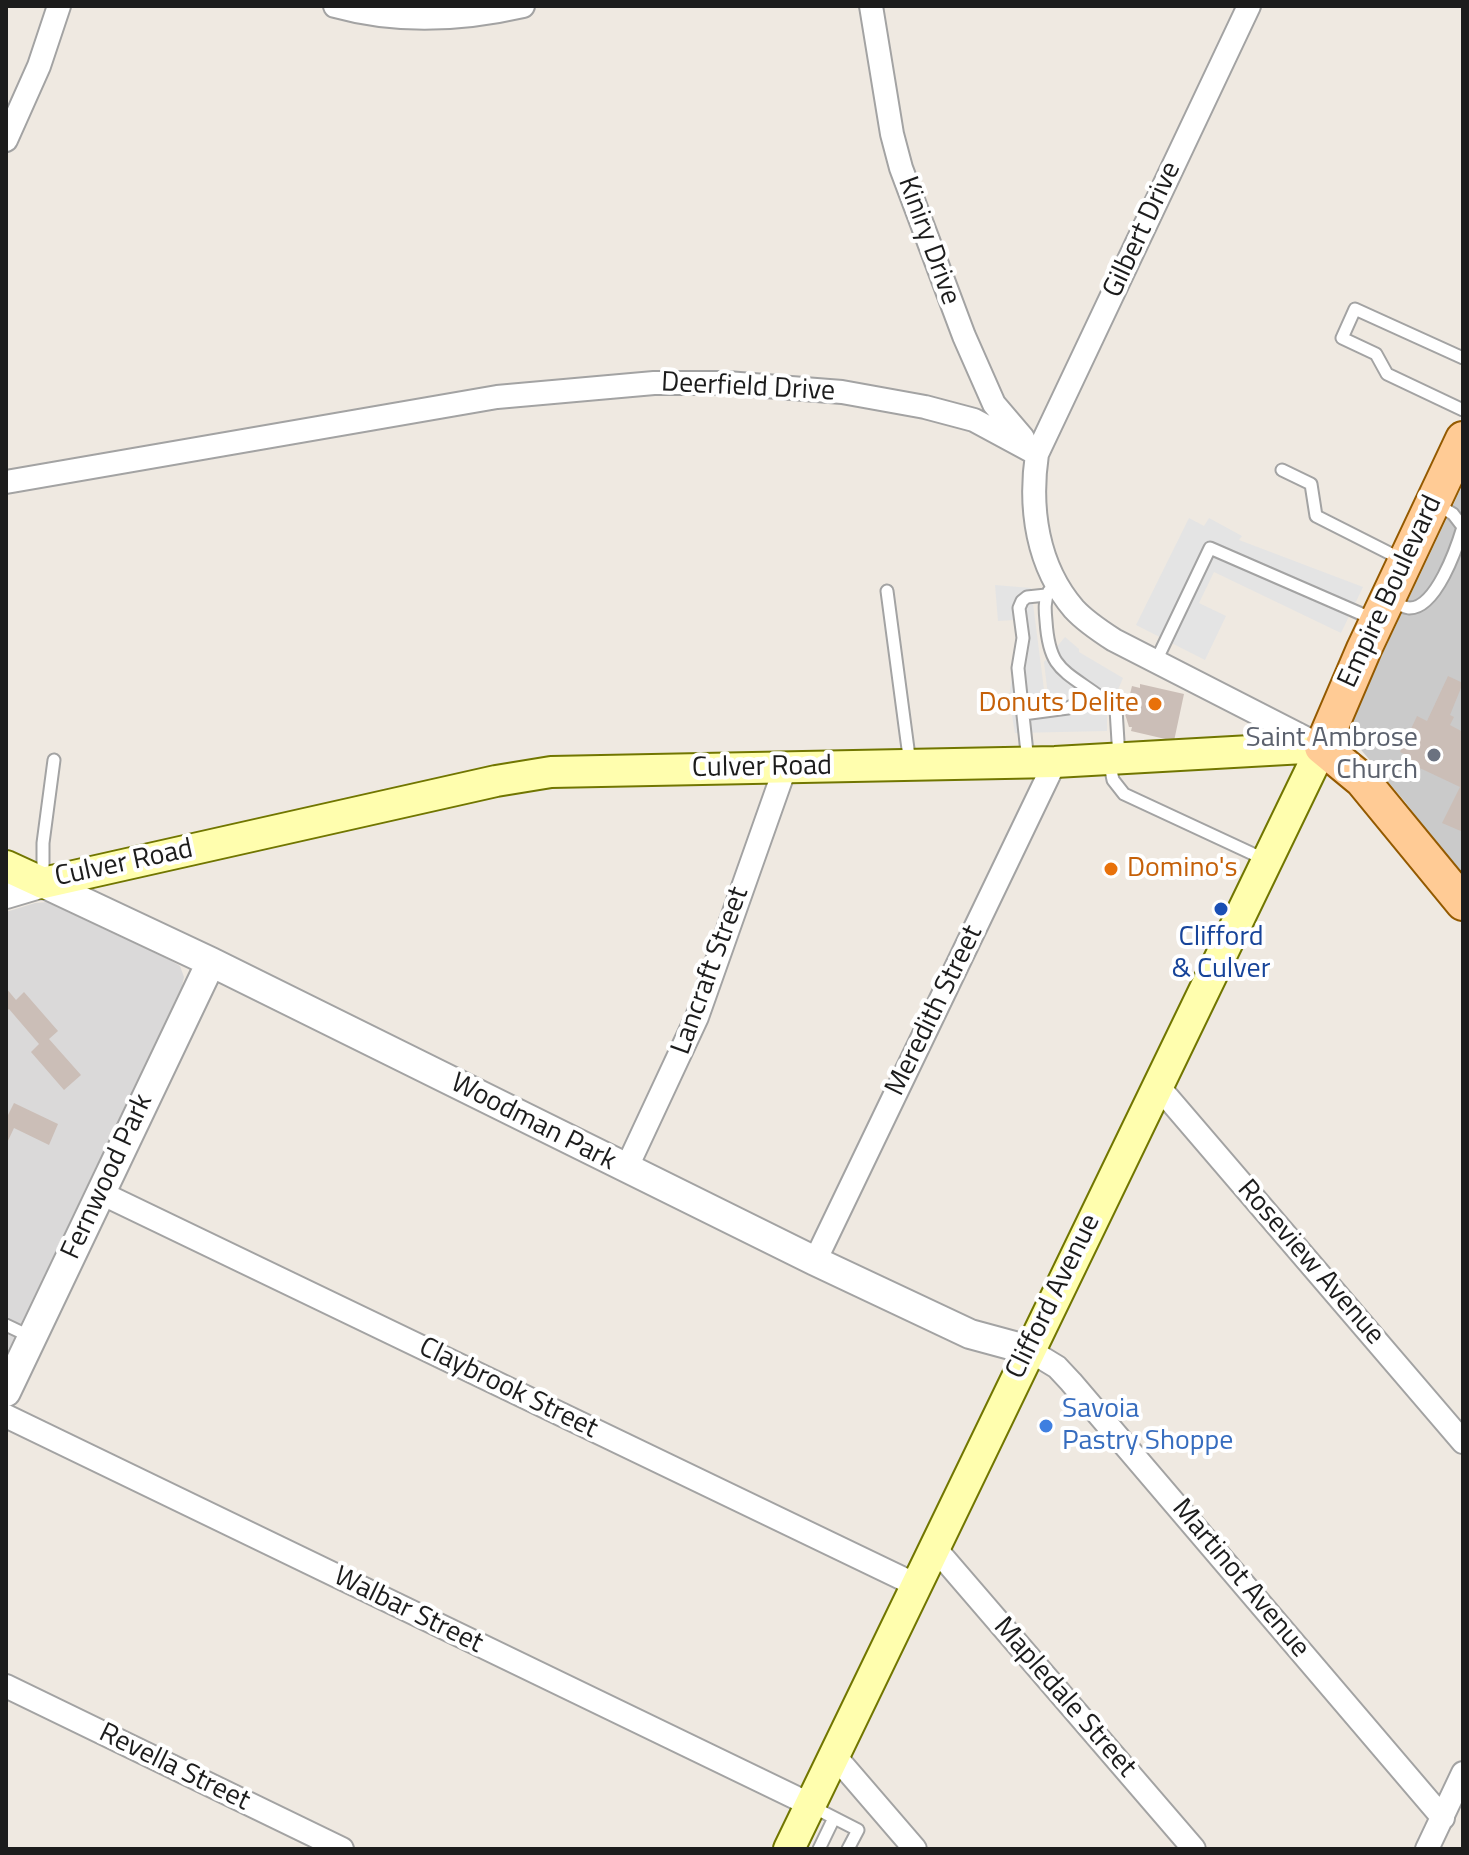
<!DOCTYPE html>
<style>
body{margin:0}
#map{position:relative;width:1469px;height:1855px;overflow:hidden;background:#efe9e1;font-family:"Titillium Web",sans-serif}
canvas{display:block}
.frame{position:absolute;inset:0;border:8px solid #1c1c1c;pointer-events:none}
</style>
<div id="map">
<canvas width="1469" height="1855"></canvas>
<div class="frame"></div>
</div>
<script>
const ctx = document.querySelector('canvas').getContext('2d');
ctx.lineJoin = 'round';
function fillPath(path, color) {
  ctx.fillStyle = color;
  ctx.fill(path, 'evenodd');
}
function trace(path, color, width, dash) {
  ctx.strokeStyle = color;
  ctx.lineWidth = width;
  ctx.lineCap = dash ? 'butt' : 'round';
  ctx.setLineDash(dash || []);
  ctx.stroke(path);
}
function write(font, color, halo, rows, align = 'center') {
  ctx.font = font + ' "Titillium Web",sans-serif';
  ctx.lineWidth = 8;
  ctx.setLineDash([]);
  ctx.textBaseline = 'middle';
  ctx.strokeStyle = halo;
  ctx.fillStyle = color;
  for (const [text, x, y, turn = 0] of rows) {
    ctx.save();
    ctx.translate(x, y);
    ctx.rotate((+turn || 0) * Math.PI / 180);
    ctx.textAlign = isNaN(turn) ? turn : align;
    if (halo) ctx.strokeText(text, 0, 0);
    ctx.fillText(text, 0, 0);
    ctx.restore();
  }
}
const residential = new Path2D(`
 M 47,902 L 170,960 L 180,966 L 184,977 L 182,986 L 6,1356 L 6,912 L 35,903 Z`);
const religious = new Path2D(`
 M 1463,484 L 1463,879 L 1406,803 L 1357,745 L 1352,724 L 1354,714 Z`);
const parking = new Path2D(`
 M 1189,518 L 1204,526 L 1209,518 L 1242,536 L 1239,540 L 1363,587 L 1341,633 L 1214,572 L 1199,603 L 1226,616 L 1205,660 L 1136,625 Z
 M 995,585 L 1031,588 L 1046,705 L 1049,704 L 1044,662 L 1065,637 L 1079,649 L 1079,652 L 1123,678 L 1107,716 L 1107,731 L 1015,733 L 1009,698 L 1017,640 L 1014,620 L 998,621 Z`);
const building = new Path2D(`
 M 1448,676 L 1463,683 L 1450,715 L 1454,717 L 1450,725 L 1463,732 L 1463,832 L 1442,823 L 1460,787 L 1407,762 L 1410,757 L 1400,752 L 1417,716 L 1427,721 Z
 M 1140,684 L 1184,694 L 1174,741 L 1131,731 L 1132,727 L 1129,727 L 1125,714 L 1132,686 L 1140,688 Z
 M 6,988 L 16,1000 L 24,992 L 58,1031 L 49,1039 L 81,1075 L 64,1090 L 31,1052 L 39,1044 L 9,1009 L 6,1011 Z
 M 14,1103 L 58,1124 L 49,1145 L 14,1128 L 6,1145 L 6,1119 Z`);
const service = new Path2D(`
 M 1463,358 L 1355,309 L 1342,338 L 1376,354 L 1387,374 L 1463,410
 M 1282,470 L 1311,484 L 1316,516 L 1401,559
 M 887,591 L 910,764
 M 1049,591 C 1044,600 1045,611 1046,621 C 1049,667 1061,669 1096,694
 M 1391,602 C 1396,604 1404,607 1409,608 C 1436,609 1457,547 1463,527 L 1453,514 L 1438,505
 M 1156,661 L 1210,548 L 1373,619
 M 1023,714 L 1068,708 L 1096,694 L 1116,709 L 1119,758
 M 1109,760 L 1113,780 L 1124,794 L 1266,860
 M 1028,762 L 1018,668 L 1023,638 L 1019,608 L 1022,601 L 1027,597 L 1046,595
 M 43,878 L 43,843 L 54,760
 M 6,1325 L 31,1337
 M 813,1807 L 858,1830 L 848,1849
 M 819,1849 L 834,1818`);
const minor = new Path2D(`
 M 335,6 C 396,23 462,20 523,6
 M 871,6 L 892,134 L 901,168 L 964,336 L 994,404 L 1023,438
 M 1249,6 L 1037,454 C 1029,508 1037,566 1074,609 C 1085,621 1100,631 1114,640 L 1321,746
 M 6,140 L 39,66 L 59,6
 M 6,482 L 497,397 L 654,383 L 727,383 L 842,392 L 925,407 L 974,420 L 1037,454
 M 1157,1085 L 1463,1442
 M 626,1169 L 697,1017 L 785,768
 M 101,1193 L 916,1585
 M 815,1261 L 1055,762
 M 1029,1350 L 1057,1367 L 1071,1382 L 1443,1818
 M 6,1416 L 811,1805
 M 934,1547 L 1194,1849
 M 6,1686 L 342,1849
 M 834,1755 L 915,1849
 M 1427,1849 L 1463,1773`);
const tertiary = new Path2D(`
 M 6,894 L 43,883 L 211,962 L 815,1261 L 970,1334 L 1029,1350
 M 6,1392 L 211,962`);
const secondary = new Path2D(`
 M 6,866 L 43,883 L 496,781 L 551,772 L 1055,762 L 1322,747 L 789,1849`);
const primary = new Path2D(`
 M 1463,439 L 1364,649 L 1322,747 L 1362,780 L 1463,903`);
const markers = [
 [1155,704,8,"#e8710a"],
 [1434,755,8,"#6b7280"],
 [1111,869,8,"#e8710a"],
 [1221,909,8,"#1a4fb4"],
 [1046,1426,8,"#3f7fe0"]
];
const streetNames = [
 ["Gilbert Drive",1143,230,-65],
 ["Kiniry Drive",928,241,70],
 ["Deerfield Drive",748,388,3],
 ["Empire Boulevard",1391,592,-65],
 ["Culver Road",762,768,-1],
 ["Culver Road",124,864,-12],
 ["Lancraft Street",711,971,-70],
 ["Meredith Street",935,1011,-64],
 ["Woodman Park",533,1123,27],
 ["Fernwood Park",108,1177,-65],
 ["Roseview Avenue",1310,1263,49],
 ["Clifford Avenue",1054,1297,-64],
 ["Claybrook Street",508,1389,26],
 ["Martinot Avenue",1240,1579,50],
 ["Walbar Street",408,1611,26],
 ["Mapledale Street",1064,1698,49],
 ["Revella Street",174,1768,26]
];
const foodNames = [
 ["Donuts Delite",1139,704],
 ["Domino's",1127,869,"left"]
];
const worshipNames = [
 ["Saint Ambrose",1418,739],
 ["Church",1418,771]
];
const transitNames = [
 ["Clifford",1221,938],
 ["& Culver",1221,970]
];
const shopNames = [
 ["Savoia",1062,1410],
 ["Pastry Shoppe",1062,1442]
];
fillPath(residential, '#dad9d9');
fillPath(religious, '#cacaca');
fillPath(parking, '#e4e4e4');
fillPath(building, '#cbbeb7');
trace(service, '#a3a3a3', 15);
trace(minor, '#a3a3a3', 26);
trace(tertiary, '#a3a3a3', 32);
trace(secondary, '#717600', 34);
trace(primary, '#945a00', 38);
trace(service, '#fff', 11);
trace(minor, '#fff', 22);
trace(tertiary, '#fff', 28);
trace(secondary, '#fffeae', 30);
trace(primary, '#ffcb95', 34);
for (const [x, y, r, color] of markers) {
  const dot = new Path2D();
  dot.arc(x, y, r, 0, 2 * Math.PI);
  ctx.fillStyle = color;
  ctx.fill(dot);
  trace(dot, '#fff', 3);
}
write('28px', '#1c1c1c', '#fff', streetNames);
write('28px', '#c56008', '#fff', foodNames, 'right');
write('28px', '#5b616d', '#fff', worshipNames, 'right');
write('28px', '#164399', '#fff', transitNames);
write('28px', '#366cbe', '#fff', shopNames, 'left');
</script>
